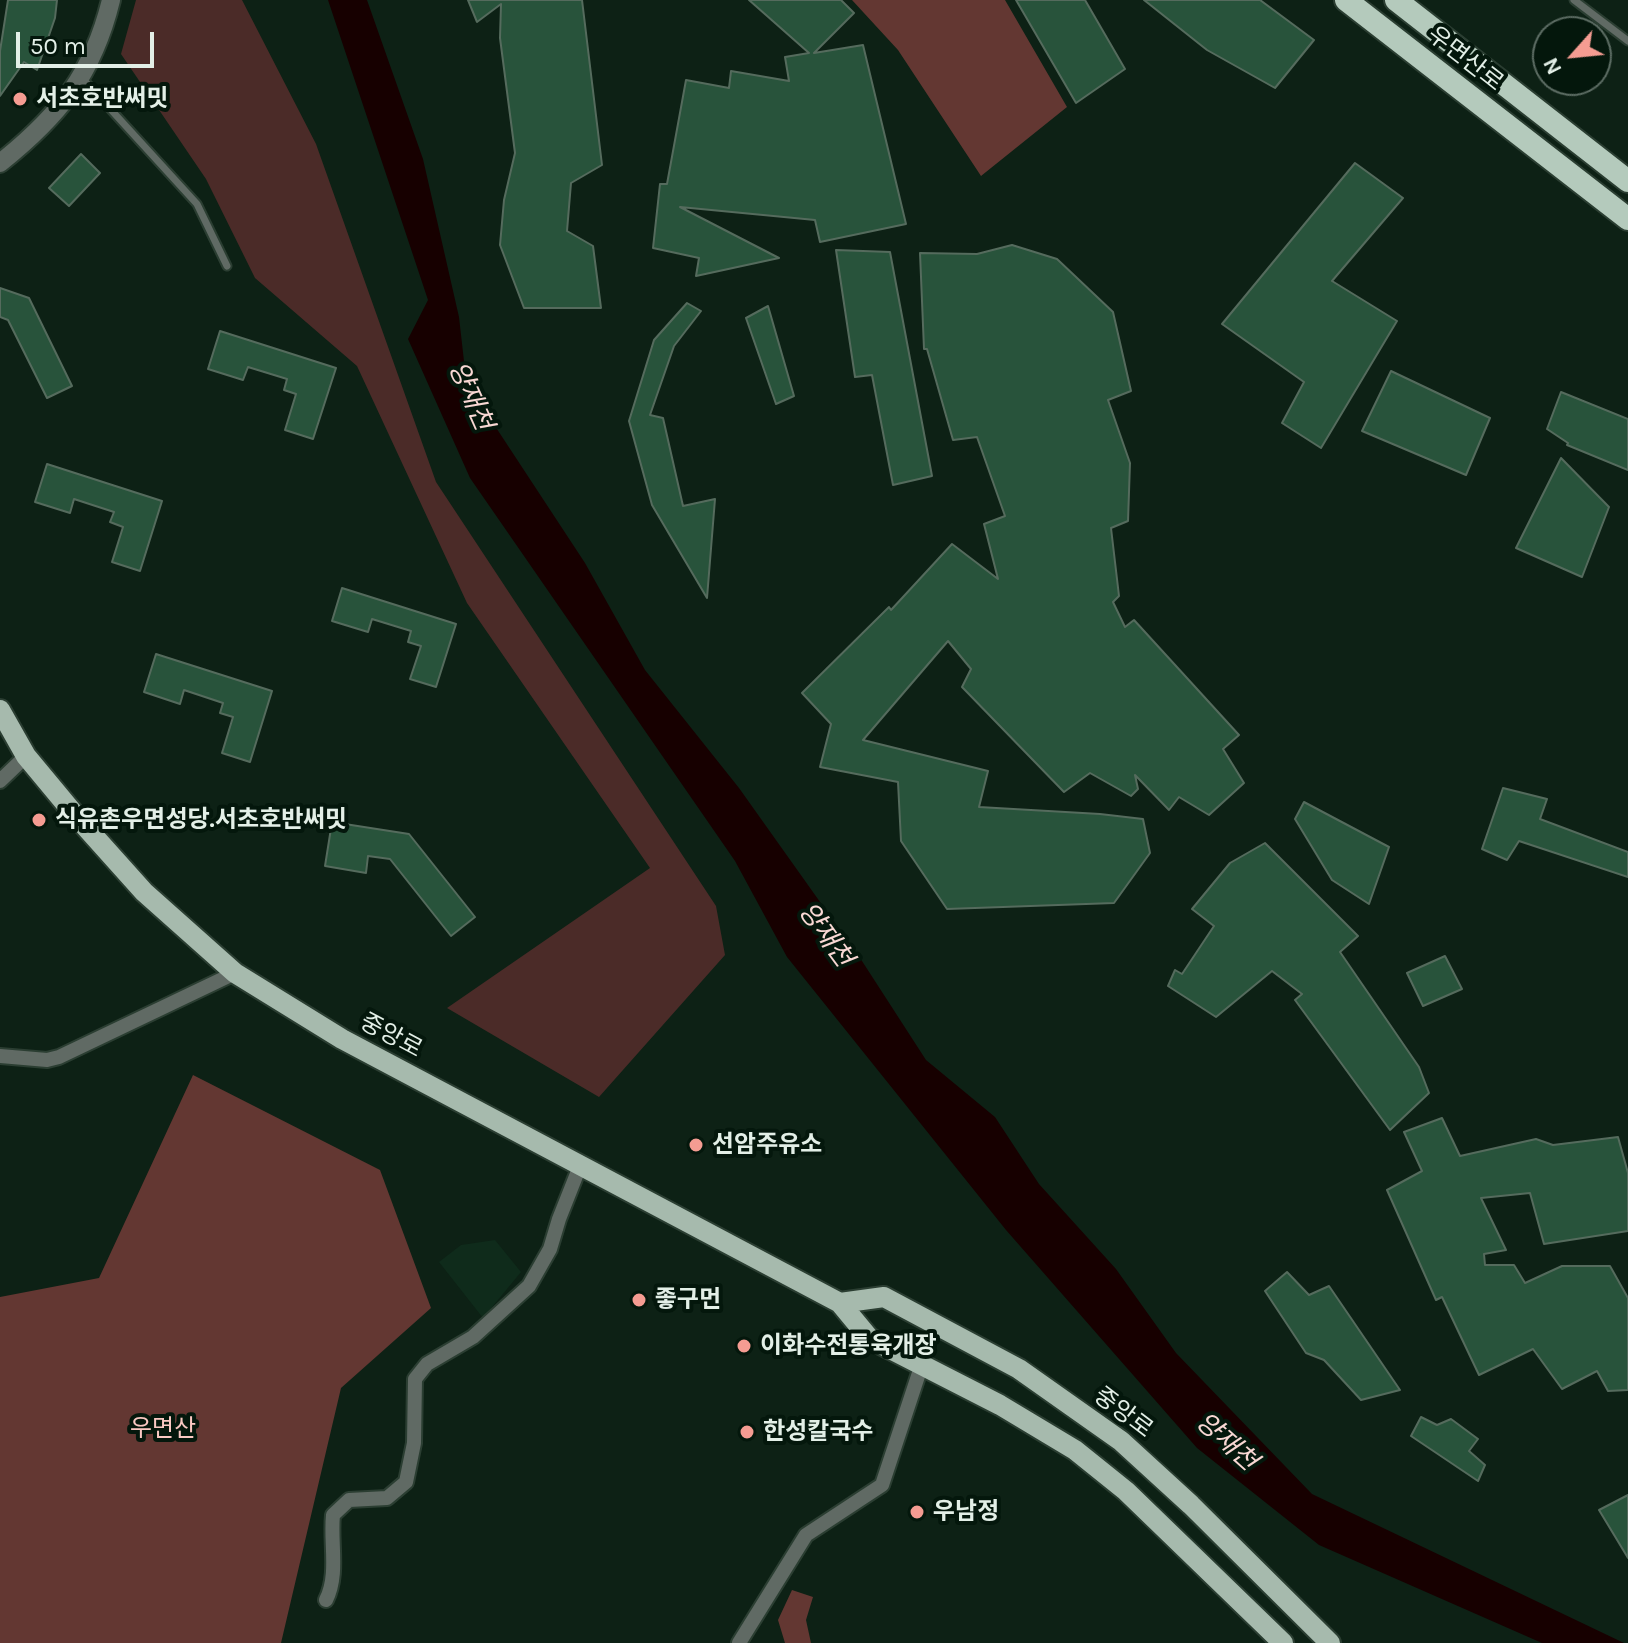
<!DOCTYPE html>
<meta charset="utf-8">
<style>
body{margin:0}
#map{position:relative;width:1628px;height:1643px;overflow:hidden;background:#0d2115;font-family:Karla,sans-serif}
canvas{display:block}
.north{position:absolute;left:1532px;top:16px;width:80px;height:80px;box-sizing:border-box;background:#04170c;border:2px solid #5d6d64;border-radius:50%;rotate:243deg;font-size:22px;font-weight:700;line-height:32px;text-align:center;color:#e3efe7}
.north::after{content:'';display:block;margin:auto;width:28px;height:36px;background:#f59c92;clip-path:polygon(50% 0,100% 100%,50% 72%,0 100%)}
.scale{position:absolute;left:16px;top:32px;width:138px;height:36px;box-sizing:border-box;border:4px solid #e3efe7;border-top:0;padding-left:10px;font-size:24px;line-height:28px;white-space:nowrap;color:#e3efe7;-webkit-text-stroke:6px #04170c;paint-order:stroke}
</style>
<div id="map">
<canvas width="1628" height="1643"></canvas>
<div class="north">N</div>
<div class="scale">50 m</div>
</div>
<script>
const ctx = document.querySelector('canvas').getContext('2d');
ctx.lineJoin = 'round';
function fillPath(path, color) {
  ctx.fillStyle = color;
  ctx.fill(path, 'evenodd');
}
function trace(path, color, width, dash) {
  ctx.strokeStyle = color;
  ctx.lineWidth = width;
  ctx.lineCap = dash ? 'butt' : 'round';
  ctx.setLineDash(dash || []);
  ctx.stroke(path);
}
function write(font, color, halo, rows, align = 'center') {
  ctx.font = font + ' Karla,"Noto Sans KR",sans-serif';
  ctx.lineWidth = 8;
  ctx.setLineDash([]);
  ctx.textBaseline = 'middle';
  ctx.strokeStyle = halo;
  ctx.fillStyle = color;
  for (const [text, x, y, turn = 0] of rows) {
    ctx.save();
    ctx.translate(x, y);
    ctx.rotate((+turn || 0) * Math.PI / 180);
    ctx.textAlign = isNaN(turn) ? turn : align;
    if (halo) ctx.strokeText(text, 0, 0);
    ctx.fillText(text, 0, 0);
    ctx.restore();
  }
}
const built = new Path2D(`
 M 495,1240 L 521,1272 L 483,1318 L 439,1262 L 461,1245 Z`);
const green = new Path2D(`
 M 136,0 L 242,0 L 316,144 L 436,482 L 716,906 L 725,955 L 599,1097 L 447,1008 L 650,868 L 467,603 L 357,366 L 255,278 L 206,179 L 121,54 Z`);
const forest = new Path2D(`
 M 852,0 L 1005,0 L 1067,107 L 981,176 L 898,50 Z
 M 193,1075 L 380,1170 L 431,1308 L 341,1388 L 281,1643 L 0,1643 L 0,1297 L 99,1278 Z
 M 792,1590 L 813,1597 L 806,1620 L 811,1643 L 785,1643 L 778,1620 Z`);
const water = new Path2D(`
 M 328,0 L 367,0 L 423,159 L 459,317 L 465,370 L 493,423 L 585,563 L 645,670 L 739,788 L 862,961 L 926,1060 L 995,1117 L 1039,1184 L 1116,1269 L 1176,1353 L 1312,1494 L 1624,1643 L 1542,1643 L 1319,1545 L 1197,1448 L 1006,1230 L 787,957 L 735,861 L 470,478 L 408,339 L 428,300 Z`);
const building = new Path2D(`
 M 8,0 L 57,0 L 55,18 L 37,70 L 24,62 L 0,96 L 0,51 Z
 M 468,0 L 582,0 L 602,165 L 571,183 L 567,231 L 593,246 L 601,308 L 524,308 L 500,245 L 504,200 L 515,153 L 500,38 L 501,4 L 477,22 Z
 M 749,0 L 841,0 L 854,13 L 814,53 L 863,45 L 906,224 L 820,242 L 815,220 L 680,207 L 779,258 L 696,276 L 699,258 L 653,248 L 660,184 L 667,184 L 686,80 L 729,88 L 731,71 L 789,81 L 785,57 L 809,53 Z
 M 1016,0 L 1085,0 L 1125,69 L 1076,103 Z
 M 1144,0 L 1260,0 L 1314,40 L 1275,88 L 1207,50 Z
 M 81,154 L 100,173 L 69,206 L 49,188 Z
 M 1355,163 L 1403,198 L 1332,281 L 1397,321 L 1321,448 L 1282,423 L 1304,382 L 1222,324 Z
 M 1012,245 L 1057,259 L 1113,312 L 1131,391 L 1108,400 L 1130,463 L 1128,521 L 1111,528 L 1119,596 L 1113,602 L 1125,627 L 1134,620 L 1239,735 L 1223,749 L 1244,783 L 1209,815 L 1179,797 L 1169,810 L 1135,775 L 1138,789 L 1131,796 L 1090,773 L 1064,792 L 962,687 L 971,669 L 948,641 L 863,740 L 988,771 L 979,807 L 1100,814 L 1143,819 L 1150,853 L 1114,903 L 947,909 L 901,841 L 898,782 L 820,767 L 831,724 L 802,693 L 889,607 L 891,610 L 952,544 L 998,579 L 984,524 L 1005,516 L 977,437 L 953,440 L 927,349 L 924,349 L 920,253 L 977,254 Z
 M 836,250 L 890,252 L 932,476 L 893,485 L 872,375 L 855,377 Z
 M 0,288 L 29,298 L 72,386 L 47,398 L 8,320 L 0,317 Z
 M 687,303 L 701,311 L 674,346 L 650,415 L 663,418 L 683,506 L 715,499 L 707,598 L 652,505 L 629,421 L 654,340 Z
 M 768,306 L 794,396 L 776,404 L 746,318 Z
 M 220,331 L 336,368 L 313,439 L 285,430 L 296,394 L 284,390 L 287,379 L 248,367 L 243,380 L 208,369 Z
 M 1391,371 L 1490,418 L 1466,475 L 1362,431 Z
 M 1561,392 L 1628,419 L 1628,470 L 1567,445 L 1568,443 L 1547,429 Z
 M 1561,458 L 1609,507 L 1582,577 L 1516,548 Z
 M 47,464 L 162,501 L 140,571 L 112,562 L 123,527 L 110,522 L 114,512 L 74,499 L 70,513 L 35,502 Z
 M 342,588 L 456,624 L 436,687 L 410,679 L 421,646 L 408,642 L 411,631 L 372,619 L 368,632 L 332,621 Z
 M 156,654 L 272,691 L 250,762 L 222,753 L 233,717 L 220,713 L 223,703 L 184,690 L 180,704 L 144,692 Z
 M 1503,788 L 1547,799 L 1540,819 L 1628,852 L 1628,877 L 1519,841 L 1507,860 L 1482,849 Z
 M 1304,802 L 1389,847 L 1369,904 L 1332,880 L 1295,819 Z
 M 332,822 L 409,834 L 475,917 L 451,936 L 390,859 L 368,856 L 366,873 L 325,866 Z
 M 1265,843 L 1358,936 L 1340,952 L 1419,1067 L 1429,1093 L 1390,1130 L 1295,1000 L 1302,994 L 1272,971 L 1216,1017 L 1168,986 L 1175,970 L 1182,974 L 1214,926 L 1192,909 L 1230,863 Z
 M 1445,956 L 1462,989 L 1423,1006 L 1407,973 Z
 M 1442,1118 L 1460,1156 L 1536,1139 L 1553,1145 L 1618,1137 L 1628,1173 L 1628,1231 L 1544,1244 L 1530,1193 L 1481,1198 L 1506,1250 L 1484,1254 L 1485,1265 L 1514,1265 L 1525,1283 L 1562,1266 L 1610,1266 L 1628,1298 L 1628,1390 L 1608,1391 L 1597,1371 L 1562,1389 L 1533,1349 L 1479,1375 L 1442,1297 L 1436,1300 L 1387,1190 L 1422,1171 L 1404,1132 Z
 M 1287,1272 L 1309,1295 L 1329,1286 L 1400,1390 L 1361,1400 L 1324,1360 L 1306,1353 L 1265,1291 Z
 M 1421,1417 L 1437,1425 L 1451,1419 L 1478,1439 L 1469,1451 L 1485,1465 L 1478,1481 L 1411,1436 Z
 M 1628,1495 L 1628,1558 L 1599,1510 Z`);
const service = new Path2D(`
 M 1574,0 L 1628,41
 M 82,78 L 197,204 L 227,266`);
const minor = new Path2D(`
 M 0,781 L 26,756
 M 0,1056 L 47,1060 L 59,1057 L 235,973
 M 326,1600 C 339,1574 330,1543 333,1515 L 349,1500 L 387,1498 L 406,1482 L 414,1443 L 415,1379 L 427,1364 L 473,1337 L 529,1286 L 550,1249 L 559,1219 L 580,1166
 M 739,1643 L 806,1535 L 882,1485 L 921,1367`);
const tertiary = new Path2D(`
 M 0,163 C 59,116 93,74 111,0`);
const primary = new Path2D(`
 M 0,710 L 26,756 L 75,815 L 144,892 L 235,973 L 342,1039 L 840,1303 L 869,1338 L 1000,1405 L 1075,1450 L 1126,1491 L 1283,1643
 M 840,1303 L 884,1297 L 1019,1369 L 1121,1441 L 1191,1505 L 1330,1643`);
const trunk = new Path2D(`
 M 1346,0 L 1628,219
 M 1396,0 L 1628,181`);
const markers = [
 [20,99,8,"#f59c92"],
 [39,820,8,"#f59c92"],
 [696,1145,8,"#f59c92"],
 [639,1300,8,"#f59c92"],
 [744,1346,8,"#f59c92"],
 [747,1432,8,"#f59c92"],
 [917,1512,8,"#f59c92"]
];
const streetNames = [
 ["우면산로",1465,59,38],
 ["중앙로",391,1036,28],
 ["중앙로",1123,1413,37]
];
const poiNames = [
 ["서초호반써밋",36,99],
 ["식유촌우면성당.서초호반써밋",55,820],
 ["선암주유소",712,1145],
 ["좋구먼",655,1300],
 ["이화수전통육개장",760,1346],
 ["한성칼국수",763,1432],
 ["우남정",933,1512]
];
const parkNames = [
 ["우면산",163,1429]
];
const waterNames = [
 ["양재천",470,396,66],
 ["양재천",825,935,54],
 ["양재천",1226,1442,42]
];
fillPath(built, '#0f2b1b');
fillPath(green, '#4b2b28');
fillPath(forest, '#633732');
fillPath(water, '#170000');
fillPath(building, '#28533b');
trace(building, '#556b5d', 2);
trace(service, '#2b3e32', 11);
trace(minor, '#2b3e32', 18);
trace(tertiary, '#2b3e32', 22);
trace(primary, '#2b3e32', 24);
trace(trunk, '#2b3e32', 26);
trace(service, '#606a64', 7);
trace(minor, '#606a64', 14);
trace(tertiary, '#606a64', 18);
trace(primary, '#a6baad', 20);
trace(trunk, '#b4cabc', 22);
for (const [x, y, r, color] of markers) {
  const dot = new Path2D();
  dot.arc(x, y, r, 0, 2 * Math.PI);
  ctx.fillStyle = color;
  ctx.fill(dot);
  trace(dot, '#04170c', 3);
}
write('24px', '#e3efe7', '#04170c', streetNames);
write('bold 24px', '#e3efe7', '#04170c', poiNames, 'left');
write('24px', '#fac9c3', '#04170c', parkNames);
write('italic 26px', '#f9d8d4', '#04170c', waterNames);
</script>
